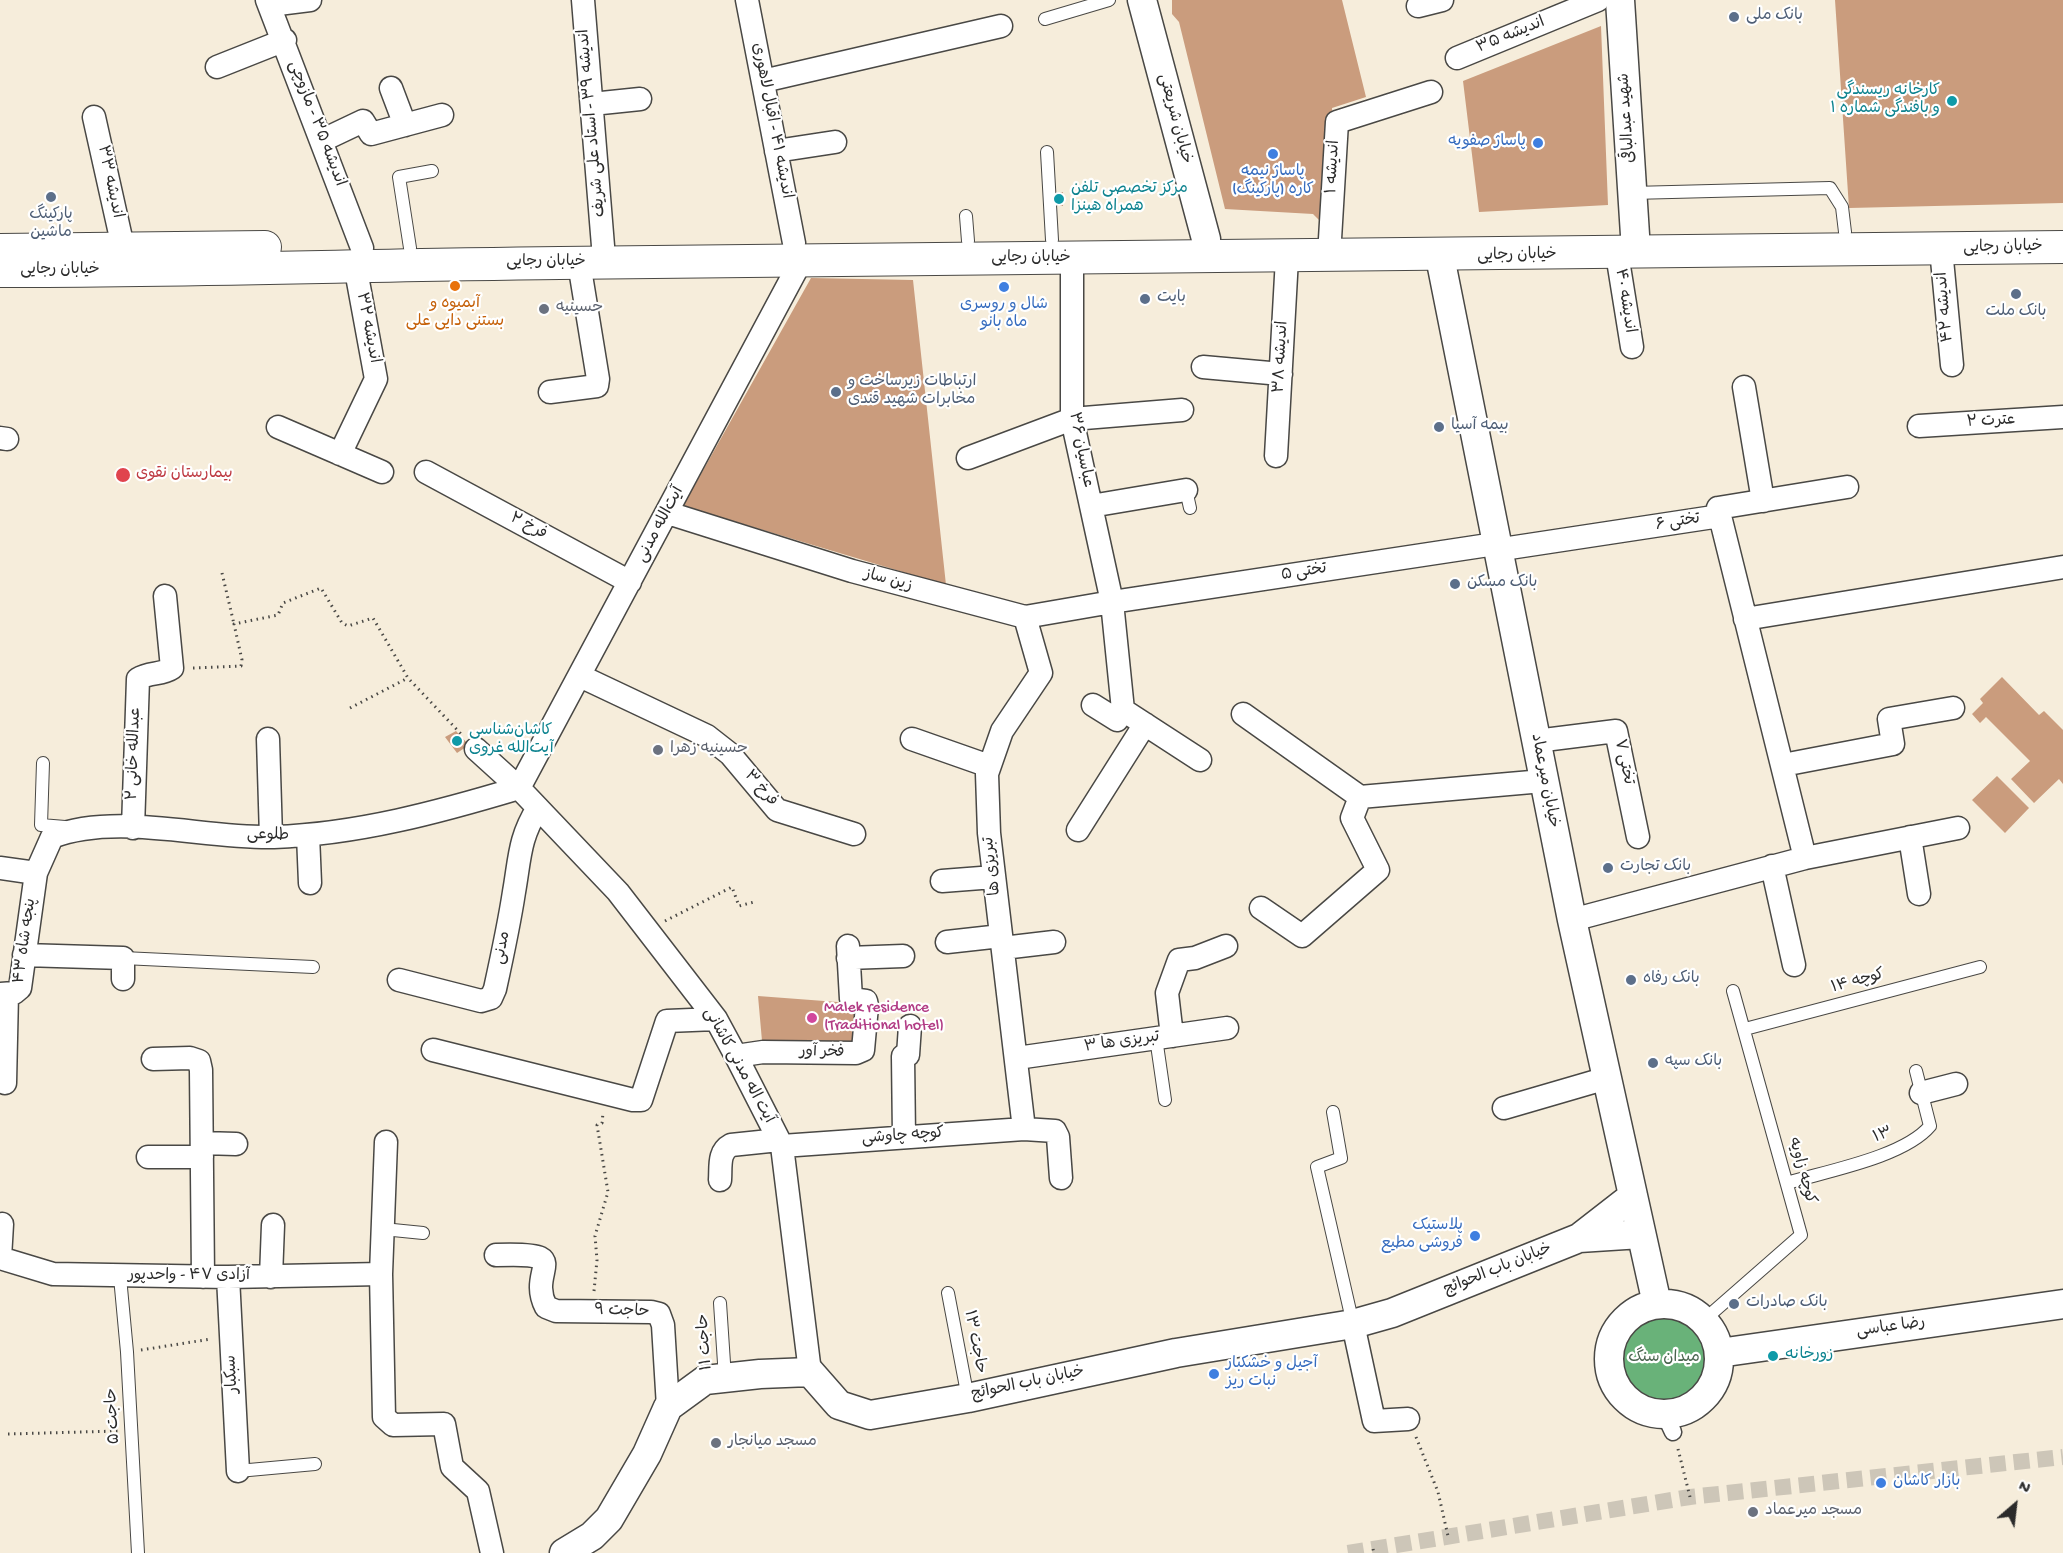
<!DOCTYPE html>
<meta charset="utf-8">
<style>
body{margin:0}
#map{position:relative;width:2063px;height:1553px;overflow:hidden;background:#f6eddb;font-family:"Gochi Hand",sans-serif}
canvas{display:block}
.north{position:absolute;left:1985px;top:1475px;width:60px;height:60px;-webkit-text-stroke:4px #fff;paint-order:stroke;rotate:28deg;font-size:16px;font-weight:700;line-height:24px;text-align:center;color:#2b2b2b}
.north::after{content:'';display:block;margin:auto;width:21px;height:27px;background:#2b2b2b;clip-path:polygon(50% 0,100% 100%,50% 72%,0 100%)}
</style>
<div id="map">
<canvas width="2063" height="1553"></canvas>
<div class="north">N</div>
</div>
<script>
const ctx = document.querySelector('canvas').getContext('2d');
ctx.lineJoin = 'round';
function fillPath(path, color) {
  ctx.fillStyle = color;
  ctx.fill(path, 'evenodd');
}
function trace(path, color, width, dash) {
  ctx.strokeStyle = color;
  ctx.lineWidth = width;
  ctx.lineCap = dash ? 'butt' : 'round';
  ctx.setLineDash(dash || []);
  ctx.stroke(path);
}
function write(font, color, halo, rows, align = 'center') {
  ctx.font = font + ' "Gochi Hand","Playpen Sans Arabic",sans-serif';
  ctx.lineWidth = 4.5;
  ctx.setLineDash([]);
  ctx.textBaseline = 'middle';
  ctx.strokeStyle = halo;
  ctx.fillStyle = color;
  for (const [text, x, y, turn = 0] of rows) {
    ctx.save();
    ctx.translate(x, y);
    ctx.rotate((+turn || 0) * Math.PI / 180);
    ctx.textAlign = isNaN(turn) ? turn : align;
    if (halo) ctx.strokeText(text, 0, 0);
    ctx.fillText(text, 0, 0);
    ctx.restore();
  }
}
const forest = new Path2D(`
 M1619 1359a45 45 0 1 1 90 0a45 45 0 1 1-90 0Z`);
const building = new Path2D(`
 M 1172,0 L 1342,0 L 1366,97 L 1332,108 L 1338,200 L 1323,224 L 1313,214 L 1225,209 L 1179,22 L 1172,14 Z
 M 1835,0 L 2063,0 L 2063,203 L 1849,208 Z
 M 1601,26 L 1608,205 L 1479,212 L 1463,81 Z
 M 1063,192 L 1063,206 L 1056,206 L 1056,193 Z
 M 811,278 L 913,280 L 946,585 L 683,506 Z
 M 2002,677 L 2039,715 L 2044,711 L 2063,730 L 2063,784 L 2059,779 L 2034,803 L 2011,779 L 2030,761 L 1986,717 L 1980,723 L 1972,714 L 1983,703 L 1980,699 Z
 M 456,731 L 469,745 L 457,753 L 445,737 Z
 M 1997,776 L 2029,808 L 2005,833 L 1972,800 Z
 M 758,996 L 864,1004 L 861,1048 L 763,1052 Z`);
const pedestrianTunnel = new Path2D(`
 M 1348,1553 L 1690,1497 L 2063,1457`);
const path = new Path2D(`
 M 222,573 L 234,624
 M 193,668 L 241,666 L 242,660 L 234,624 L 278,615 L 283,603 L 321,588 L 342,623 L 348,626 L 373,618 L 408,678 L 462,735
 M 350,708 L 408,678
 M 665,921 L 732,887 L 739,906 L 754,902
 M 594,1291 L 597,1260 L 595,1236 L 608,1192 L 597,1125 L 602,1123 L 603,1113
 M 141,1350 L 211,1339
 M 8,1434 L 118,1431
 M 1416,1437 L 1438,1492 L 1448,1536
 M 1678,1449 L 1690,1497
 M 1373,1549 L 1374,1553`);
const service = new Path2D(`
 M 1045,19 L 1109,0
 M 1047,152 L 1052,240
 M 1632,193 L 1830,188 L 1842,207 L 1845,232
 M 966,216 L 968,241
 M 410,248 L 399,177 L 432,171
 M 1186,490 L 1190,508
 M 43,763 L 41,825 L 65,827
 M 123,958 L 313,967
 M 1745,1029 L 1980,967
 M 1156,1038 L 1165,1100
 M 1333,1112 L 1341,1158 L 1317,1167 L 1353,1324
 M 1787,1183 C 1827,1171 1904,1157 1930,1126 L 1916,1071
 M 383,1229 L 423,1233
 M 120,1277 L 127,1352 L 138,1553
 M 948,1293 L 968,1398
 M 720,1303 L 725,1378
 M 1704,1320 L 1801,1235 L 1733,991
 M 238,1471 L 315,1464`);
const pedestrian = new Path2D(`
 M 1665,1415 L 1673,1432`);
const minor = new Path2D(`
 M 267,0 L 362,248
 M 583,0 L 603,246
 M 747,0 L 794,243
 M 270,5 L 310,0
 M 1418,6 L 1442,0
 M 1457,58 L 1598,0
 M 217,67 L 285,40
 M 763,81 L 1001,26
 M 391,88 L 405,125
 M 592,104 L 640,99
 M 94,117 L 123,247
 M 323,140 L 363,121 L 371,134 L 442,115
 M 776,151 L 835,142
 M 1330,239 L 1337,122 L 1431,92
 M 1941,249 L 1952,365
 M 1617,254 L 1632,347
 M 1072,259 L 1072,419 L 1112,602 L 1123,710 L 1200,760
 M 1203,367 L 1281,374
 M 1744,387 L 1763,501
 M 550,392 L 597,386 L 598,379 L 579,263
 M 1919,426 L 2063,417
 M 278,427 L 382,472
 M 0,438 L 7,439
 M 340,454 L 376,379 L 355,265
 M 1276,456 L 1287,258
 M 968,458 L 1072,419 L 1182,410
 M 426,472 L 630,582
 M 1091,506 L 1186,490
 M 668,513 L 852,571 L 1025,617 L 1112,602 L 1495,544
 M 1720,516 L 1805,858
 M 1496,550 L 1720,516 L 1718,508 L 1847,487
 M 1745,619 L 2063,567
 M 580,676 L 707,736 L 730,754 L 777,810 L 854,834
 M 1093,705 L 1117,720 L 1123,710
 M 1243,714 L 1360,797 L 1543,781
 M 268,739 L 271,837
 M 912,739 L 989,766
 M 1536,741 L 1616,731 L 1638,837
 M 476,749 L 519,788 L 618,892 L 716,1019 L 736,1056 L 782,1146 L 810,1372
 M 1783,765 L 1893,744 L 1889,719 L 1953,708
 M 519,788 L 801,261
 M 133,828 L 138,679 C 149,672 162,675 172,668 L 165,596
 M 1078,830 L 1145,724
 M 308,835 L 310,883
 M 1910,837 L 1919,894
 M 1772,866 L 1794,965
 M 0,868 L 36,873
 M 942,881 L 994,877
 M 1261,908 L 1302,936 L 1378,870 L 1352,818 L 1360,797
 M 1572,920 L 1805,858 L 1958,828
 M 947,942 L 1001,936
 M 1003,948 L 1054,942
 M 24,955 L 123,958 L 123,979
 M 848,958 L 903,956
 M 399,980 L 481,1001 L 491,998 L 495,989 C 502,957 509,925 514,892 C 520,858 519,838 538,808
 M 0,994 L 14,993 L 20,988 L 36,873 L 52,837 C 118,812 204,839 274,837 C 358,834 439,812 519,788
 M 1172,1036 L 1167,993 L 1179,960 L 1195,958 L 1226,946
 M 433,1050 L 633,1100 L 641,1100 L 667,1021 L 716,1019
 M 736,1056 L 763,1052 L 856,1053 L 863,1050 L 867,1006 L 866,1001 L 851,999 L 848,946
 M 1017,1058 L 1227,1028
 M 153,1059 L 190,1058 L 199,1061 L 201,1070 L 203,1277
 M 5,1083 L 7,994
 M 1921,1093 L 1956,1084
 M 1504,1108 L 1607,1078
 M 1024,1129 L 989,833 L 987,774 L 1002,731 L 1041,673 L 1025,617
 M 904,1137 L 903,1056 L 908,1055 L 910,1026
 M 386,1142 L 381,1274 L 384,1417 L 393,1425 L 444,1424 L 452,1467 L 478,1491 L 492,1553
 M 202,1143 L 236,1144
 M 782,1146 L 1024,1129 L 1055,1131 L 1058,1137 L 1061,1178
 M 148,1157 L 202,1157
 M 720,1180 C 721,1166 718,1152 731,1145 L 779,1140
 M 496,1255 C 578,1252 526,1268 546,1307 L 556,1311 L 651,1312 L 659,1314 L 663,1325 L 668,1407
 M 0,1258 L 53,1274 L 228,1277 L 381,1274
 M 0,1258 L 2,1224
 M 228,1277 L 238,1471
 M 271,1277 L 273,1225
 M 1353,1324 L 1374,1421 L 1408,1419`);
const tertiary = new Path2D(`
 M 1142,0 L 1206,239
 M 1620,0 L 1635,235
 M 1440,257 L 1572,920 L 1657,1304
 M 1579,1238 L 1641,1234
 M1609 1359a55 55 0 1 1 110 0a55 55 0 1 1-110 0Z
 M 1719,1353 L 2063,1304
 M 564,1553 L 592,1536 L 609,1519 L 647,1454 L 668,1407 L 705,1380 L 760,1374 L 810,1372 L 839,1405 L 870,1415 L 968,1398 L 1176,1353 L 1353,1324 L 1392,1313 L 1579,1238 L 1633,1196`);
const secondary = new Path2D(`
 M 0,250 L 265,247
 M 0,271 C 187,271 373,265 560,263 C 1061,259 1562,255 2063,247`);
const markers = [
 [1734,17,6,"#5c6f8a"],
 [1952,101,6,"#0f9aa8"],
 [1538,143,6,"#3f7fe0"],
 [1273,154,6,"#3f7fe0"],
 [51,197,6,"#5c6f8a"],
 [1059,199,6,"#0f9aa8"],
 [455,286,6,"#e8710a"],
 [1004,287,6,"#3f7fe0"],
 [2016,294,6,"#5c6f8a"],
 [1145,299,6,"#5c6f8a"],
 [544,309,6,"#6b7280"],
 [836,392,6,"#5c6f8a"],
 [1439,427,6,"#5c6f8a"],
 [123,475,8,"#e0444e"],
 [1455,584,6,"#5c6f8a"],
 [457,741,6,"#0f9aa8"],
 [658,750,6,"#6b7280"],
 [1608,868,6,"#5c6f8a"],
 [1631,980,6,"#5c6f8a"],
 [812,1018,6,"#d1479c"],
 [1653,1063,6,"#5c6f8a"],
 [1475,1236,6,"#3f7fe0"],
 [1734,1304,6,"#5c6f8a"],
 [1773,1356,6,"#0f9aa8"],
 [1214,1374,6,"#3f7fe0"],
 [716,1443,6,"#6b7280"],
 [1881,1483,6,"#3f7fe0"],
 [1753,1512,6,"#6b7280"]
];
const serviceNames = [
 ["بانک ملی",1746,17],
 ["پارکینگ",51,216,"center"],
 ["ماشین",51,234,"center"],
 ["بایت",1157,299],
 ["بانک ملت",2016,313,"center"],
 ["ارتباطات زیرساخت و",848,383],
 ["مخابرات شهید قندی",848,401],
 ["بیمه آسیا",1451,427],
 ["بانک مسکن",1467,584],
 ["بانک تجارت",1620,868],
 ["بانک رفاه",1643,980],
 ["بانک سپه",1665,1063],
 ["بانک صادرات",1746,1304]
];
const streetNames = [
 ["اندیشه ۳۵",1511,36,-22],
 ["شهید عبدالباقی",1628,118,-94],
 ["خیابان شریعتی",1174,119,75],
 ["اندیشه ۴۱ - اقبال لاهوری",771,121,79],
 ["اندیشه ۳۹ - استاد علی شریف",593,123,-95],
 ["اندیشه ۳۵ - مازوچی",316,124,69],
 ["اندیشه ۱",1334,167,-87],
 ["اندیشه ۳۳",109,182,78],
 ["خیابان رجایی",2003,248,-1],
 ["خیابان رجایی",1517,256,-1],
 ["خیابان رجایی",1031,259],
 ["خیابان رجایی",546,263],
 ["خیابان رجایی",60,271],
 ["اندیشه ۴۰",1624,301,81],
 ["اندیشه ۴۲",1946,307,-95],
 ["اندیشه ۳۲",367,328,79],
 ["اندیشه ۳۸",1282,357,-87],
 ["عترت ۲",1991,422,-3],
 ["عباسیان ۳۶",1080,450,79],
 ["تختی ۶",1678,523,-9],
 ["آیت‌الله مدنی",661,525,-62],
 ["فرخ ۲",528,527,28],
 ["تختی ۵",1304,573,-9],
 ["زین ساز",888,581,15],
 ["عبدالله خانی ۲",135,754,-88],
 ["تختی ۷",1623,762,78],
 ["خیابان میرعماد",1544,781,79],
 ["فرخ ۳",760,789,49],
 ["طلوعی",268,836,1],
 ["تبریزی ها",993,866,-97],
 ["پنجه شاه ۴۳",26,941,-82],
 ["مدنی",503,948,-79],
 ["کوچه ۱۴",1858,982,-15],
 ["تبریزی ها ۳",1122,1043,-8],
 ["فخر آور",822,1053,1],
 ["آیت اله مدنی کاشانی",738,1066,61],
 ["۱۳",1883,1136,-20],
 ["کوچه چاوشی",903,1137,-4],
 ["کوچه زاویه",1801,1171,75],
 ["خیابان باب الحوائج",1498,1270,-22],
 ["آزادی ۴۷ - واحدپور",189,1277],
 ["حاجت ۹",622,1312,2],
 ["رضا عباسی",1891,1328,-8],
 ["حاجت ۱۱",706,1342,-94],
 ["حاجت ۱۳",974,1342,79],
 ["سبکبار",233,1374,-93],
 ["خیابان باب الحوائج",1028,1384,-12],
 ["حاجت ۵",114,1416,-93]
];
const cultureNames = [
 ["کارخانه ریسندگی",1940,92,"right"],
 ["و بافندگی شماره ۱",1940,110,"right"],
 ["مرکز تخصصی تلفن",1071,190],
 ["همراه هینزا",1071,208],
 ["کاشان‌شناسی",469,732],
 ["آیت‌الله غروی",469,750],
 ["زورخانه",1785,1356]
];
const shopNames = [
 ["پاساژ صفویه",1526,143],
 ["پاساژ نیمه",1273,173,"center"],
 ["کاره (پارکینگ)",1273,191,"center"],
 ["شال و روسری",1004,306,"center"],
 ["ماه بانو",1004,324,"center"],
 ["پلاستیک",1463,1227],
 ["فروشی مطیع",1463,1245],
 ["آجیل و خشکبار",1226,1365,"left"],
 ["نبات ریز",1226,1383,"left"],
 ["بازار کاشان",1893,1483,"left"]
];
const foodNames = [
 ["آبمیوه و",455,305],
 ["بستنی دایی علی",455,323]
];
const worshipNames = [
 ["حسینیه",556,309],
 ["حسینیه زهرا",670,750],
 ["مسجد میانجار",728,1443],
 ["مسجد میرعماد",1765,1512]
];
const healthNames = [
 ["بیمارستان نقوی",136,475]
];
const hotelNames = [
 ["Malek residence",824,1009],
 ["(Traditional hotel)",824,1027]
];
const parkNames = [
 ["میدان سنگ",1664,1359]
];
fillPath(forest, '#69b279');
fillPath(building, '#ca9c7d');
trace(pedestrianTunnel, '#cdc6b8', 16, [16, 8]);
trace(service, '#494845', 14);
trace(pedestrian, '#494845', 19);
trace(minor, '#494845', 25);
trace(tertiary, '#494845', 31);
trace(secondary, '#494845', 34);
trace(path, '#494845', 3, [1.5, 4.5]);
trace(service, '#fff', 12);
trace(pedestrian, '#fff', 16);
trace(minor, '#fff', 22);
trace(tertiary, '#fff', 28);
trace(secondary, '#fff', 32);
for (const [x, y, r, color] of markers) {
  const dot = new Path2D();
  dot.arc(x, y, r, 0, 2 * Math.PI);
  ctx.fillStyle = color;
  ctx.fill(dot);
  trace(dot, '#fff', 2);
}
write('16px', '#4e5e75', '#fff', serviceNames, 'left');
write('16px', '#2b2b2b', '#fff', streetNames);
write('16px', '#0d838f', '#fff', cultureNames, 'left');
write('16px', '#366cbe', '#fff', shopNames, 'right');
write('16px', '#c56008', '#fff', foodNames);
write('16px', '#5b616d', '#fff', worshipNames, 'left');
write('16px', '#be3a42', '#fff', healthNames, 'left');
write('16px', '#b23c85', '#fff', hotelNames, 'left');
write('16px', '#49644e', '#fff', parkNames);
</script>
